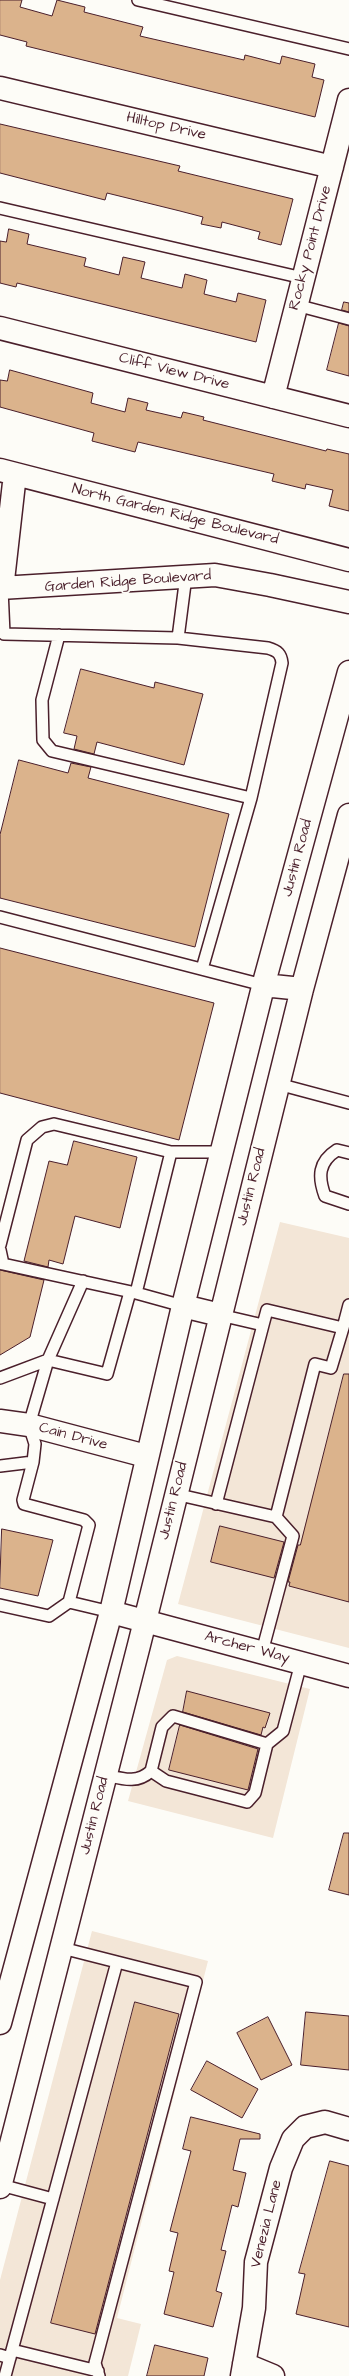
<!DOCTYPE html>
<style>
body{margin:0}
canvas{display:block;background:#fdfcf7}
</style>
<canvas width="349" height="2376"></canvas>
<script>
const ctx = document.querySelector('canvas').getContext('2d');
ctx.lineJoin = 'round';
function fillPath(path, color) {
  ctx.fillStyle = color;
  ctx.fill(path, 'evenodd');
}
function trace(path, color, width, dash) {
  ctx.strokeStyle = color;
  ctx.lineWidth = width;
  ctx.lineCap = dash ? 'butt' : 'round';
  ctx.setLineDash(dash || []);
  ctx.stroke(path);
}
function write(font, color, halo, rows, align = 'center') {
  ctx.font = font + ' "Architects Daughter",sans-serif';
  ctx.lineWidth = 3.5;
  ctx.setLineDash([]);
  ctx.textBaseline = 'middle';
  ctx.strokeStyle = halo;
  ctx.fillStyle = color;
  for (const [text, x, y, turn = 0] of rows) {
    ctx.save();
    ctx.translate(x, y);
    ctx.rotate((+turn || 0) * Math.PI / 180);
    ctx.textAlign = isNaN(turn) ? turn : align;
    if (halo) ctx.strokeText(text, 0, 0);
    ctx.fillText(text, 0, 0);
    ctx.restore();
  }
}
const built = new Path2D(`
 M 280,1222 L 349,1238 L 349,1648 L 178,1604 Z
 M 177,1656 L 310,1689 L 273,1838 L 128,1801 L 167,1660 Z
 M 92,1931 L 208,1961 L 117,2318 L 141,2324 L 128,2376 L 0,2376 L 0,2280 Z`);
const building = new Path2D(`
 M 0,0 L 22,0 L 20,7 L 52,16 L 57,0 L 85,7 L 84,12 L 143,27 L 140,36 L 244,60 L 245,55 L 280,64 L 282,56 L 315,64 L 312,77 L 324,80 L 315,117 L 26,46 L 27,42 L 0,35 Z
 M 0,124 L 180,166 L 178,171 L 293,199 L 281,245 L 258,239 L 260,232 L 222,222 L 221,228 L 201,224 L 203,217 L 180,211 L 107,193 L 105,200 L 0,173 Z
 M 9,229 L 29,234 L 27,244 L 86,258 L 84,266 L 119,275 L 123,257 L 145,262 L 141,278 L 182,288 L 185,274 L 207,280 L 204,294 L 236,302 L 238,293 L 266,300 L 256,342 L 17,283 L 16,287 L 0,283 L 0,241 L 6,242 Z
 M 344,302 L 349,303 L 349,312 L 342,310 Z
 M 339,323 L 349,326 L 349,376 L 327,370 Z
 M 10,370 L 93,393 L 91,403 L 125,412 L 128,398 L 148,403 L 146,410 L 181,418 L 183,412 L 204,417 L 203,420 L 326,451 L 327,449 L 349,454 L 349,511 L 329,506 L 333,490 L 306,484 L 305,489 L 272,481 L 274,474 L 138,442 L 135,452 L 92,441 L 94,433 L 0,407 L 0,380 L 7,381 Z
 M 81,669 L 154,688 L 155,682 L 203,694 L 184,765 L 97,742 L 94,754 L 74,749 L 77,736 L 64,733 Z
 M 19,760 L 68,773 L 71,763 L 91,767 L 88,778 L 229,814 L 195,947 L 0,898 L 0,835 Z
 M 0,948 L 214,1003 L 179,1140 L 0,1093 Z
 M 74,1141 L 137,1157 L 120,1228 L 75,1216 L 63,1264 L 49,1260 L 48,1267 L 24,1261 L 49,1161 L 67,1165 Z
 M 0,1270 L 44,1280 L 30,1337 L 0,1355 Z
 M 344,1374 L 349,1374 L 349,1602 L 289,1586 L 290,1582 L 288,1582 L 298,1545 L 300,1545 Z
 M 220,1526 L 284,1542 L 274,1578 L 211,1562 Z
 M 2,1529 L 53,1540 L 38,1596 L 0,1588 Z
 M 187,1691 L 270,1713 L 265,1728 L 263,1727 L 261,1735 L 183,1712 Z
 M 180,1725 L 258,1749 L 248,1790 L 169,1770 Z
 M 344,1833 L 349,1833 L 349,1895 L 329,1890 Z
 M 135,2002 L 179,2014 L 95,2334 L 51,2323 Z
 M 306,2012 L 349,2016 L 349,2070 L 301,2065 Z
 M 268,2017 L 292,2065 L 261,2080 L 237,2033 Z
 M 207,2061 L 258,2089 L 242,2118 L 191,2090 Z
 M 191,2117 L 260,2134 L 260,2139 L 240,2139 L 233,2170 L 246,2173 L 238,2207 L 232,2205 L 221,2250 L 226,2251 L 216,2291 L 222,2293 L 213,2327 L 164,2314 L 174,2272 L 169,2271 L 178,2233 L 170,2231 L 191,2151 L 183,2149 Z
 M 330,2161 L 349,2166 L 349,2327 L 296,2314 L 305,2274 L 299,2273 Z
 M 155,2345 L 208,2358 L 204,2376 L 147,2376 Z`);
const lane = new Path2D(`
 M 138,0 L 349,49
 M 0,208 L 303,278
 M 296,305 L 349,319
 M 2,589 L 4,634 L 178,638 L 268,648 C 278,651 281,654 282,663 L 251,798 L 202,969
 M 59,635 L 42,700 L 43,740 L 52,751 L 251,798
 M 178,638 L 186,576
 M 0,917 L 263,985
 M 278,1084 L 349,1103
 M 349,1153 L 337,1150 C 318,1162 318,1177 325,1196 L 349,1204
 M 0,1245 L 27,1140 L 42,1127 L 54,1124 L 171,1152 L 221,1152
 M 0,1250 L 3,1264 L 136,1293 L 183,1306
 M 136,1293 L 171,1152
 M 343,1328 L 349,1305
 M 0,1378 L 48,1360 L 107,1374 L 130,1292
 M 33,1462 L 23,1500 L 24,1504 L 84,1520 L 89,1525 L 69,1602
 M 0,1466 L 33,1462 L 35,1444 L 29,1425 L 48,1360 L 83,1281
 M 175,1494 L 276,1517 L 315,1364 L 331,1368 L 343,1328 L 267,1310 L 263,1325 L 220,1315
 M 216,1504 L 263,1325
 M 0,1605 L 49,1616 L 69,1602 L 111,1612
 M 262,1652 L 293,1536 L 276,1517
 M 267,1744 L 173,1716 L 162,1727 L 151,1771 L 166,1781 L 247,1802 L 255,1793 L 267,1744 L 283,1731 L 301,1663
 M 106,1775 C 123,1779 137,1784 151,1771
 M 1,2185 L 53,2199
 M 12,2350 L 98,2371
 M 0,2355 L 10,2358
 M 5,2376 L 117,1962 L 62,1948
 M 99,2376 L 95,2363 L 196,1982 L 117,1962`);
const street = new Path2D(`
 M 0,88 L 332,167
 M 0,328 L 349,416
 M 273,397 L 349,100
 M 0,1421 L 29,1425 L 146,1456
 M 111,1612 L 349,1676
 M 244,2364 L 273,2376
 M 242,2376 L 254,2308 L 256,2262 L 281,2168 L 293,2139 L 305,2127 L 325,2122 L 349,2129`);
const secondary = new Path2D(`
 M 0,470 L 349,560
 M 0,588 L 215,575 L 270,585 L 349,602
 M 2,589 L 15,474
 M 263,985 L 302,989
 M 183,1306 L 220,1315
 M 0,2023 L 111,1612 L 183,1306 L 265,979 L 349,672
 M 0,2187 L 139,1645 L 302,989 L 349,815`);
const streetNames = [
 ["Hilltop Drive",166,127,13],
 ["Rocky Point Drive",311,248,-75],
 ["Cliff View Drive",174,372,14],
 ["North Garden Ridge Boulevard",175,515,14],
 ["Garden Ridge Boulevard",128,582,-4],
 ["Justin Road",298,858,-75],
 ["Justin Road",252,1187,-76],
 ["Cain Drive",73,1437,15],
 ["Justin Road",174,1501,-76],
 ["Archer Way",247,1648,15],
 ["Justin Road",95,1816,-76],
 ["Venezia Lane",267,2224,-76]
];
fillPath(built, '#f3e6d7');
fillPath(building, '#dbb38c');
trace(building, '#4a1f2b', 1);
trace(lane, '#4a1f2b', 14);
trace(street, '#4a1f2b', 25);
trace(secondary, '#4a1f2b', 25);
trace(lane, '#fdfcf7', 11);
trace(street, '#fdfcf7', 22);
trace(secondary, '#fdfcf7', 22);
write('15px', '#4a1f2b', '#fdfcf7', streetNames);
</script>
